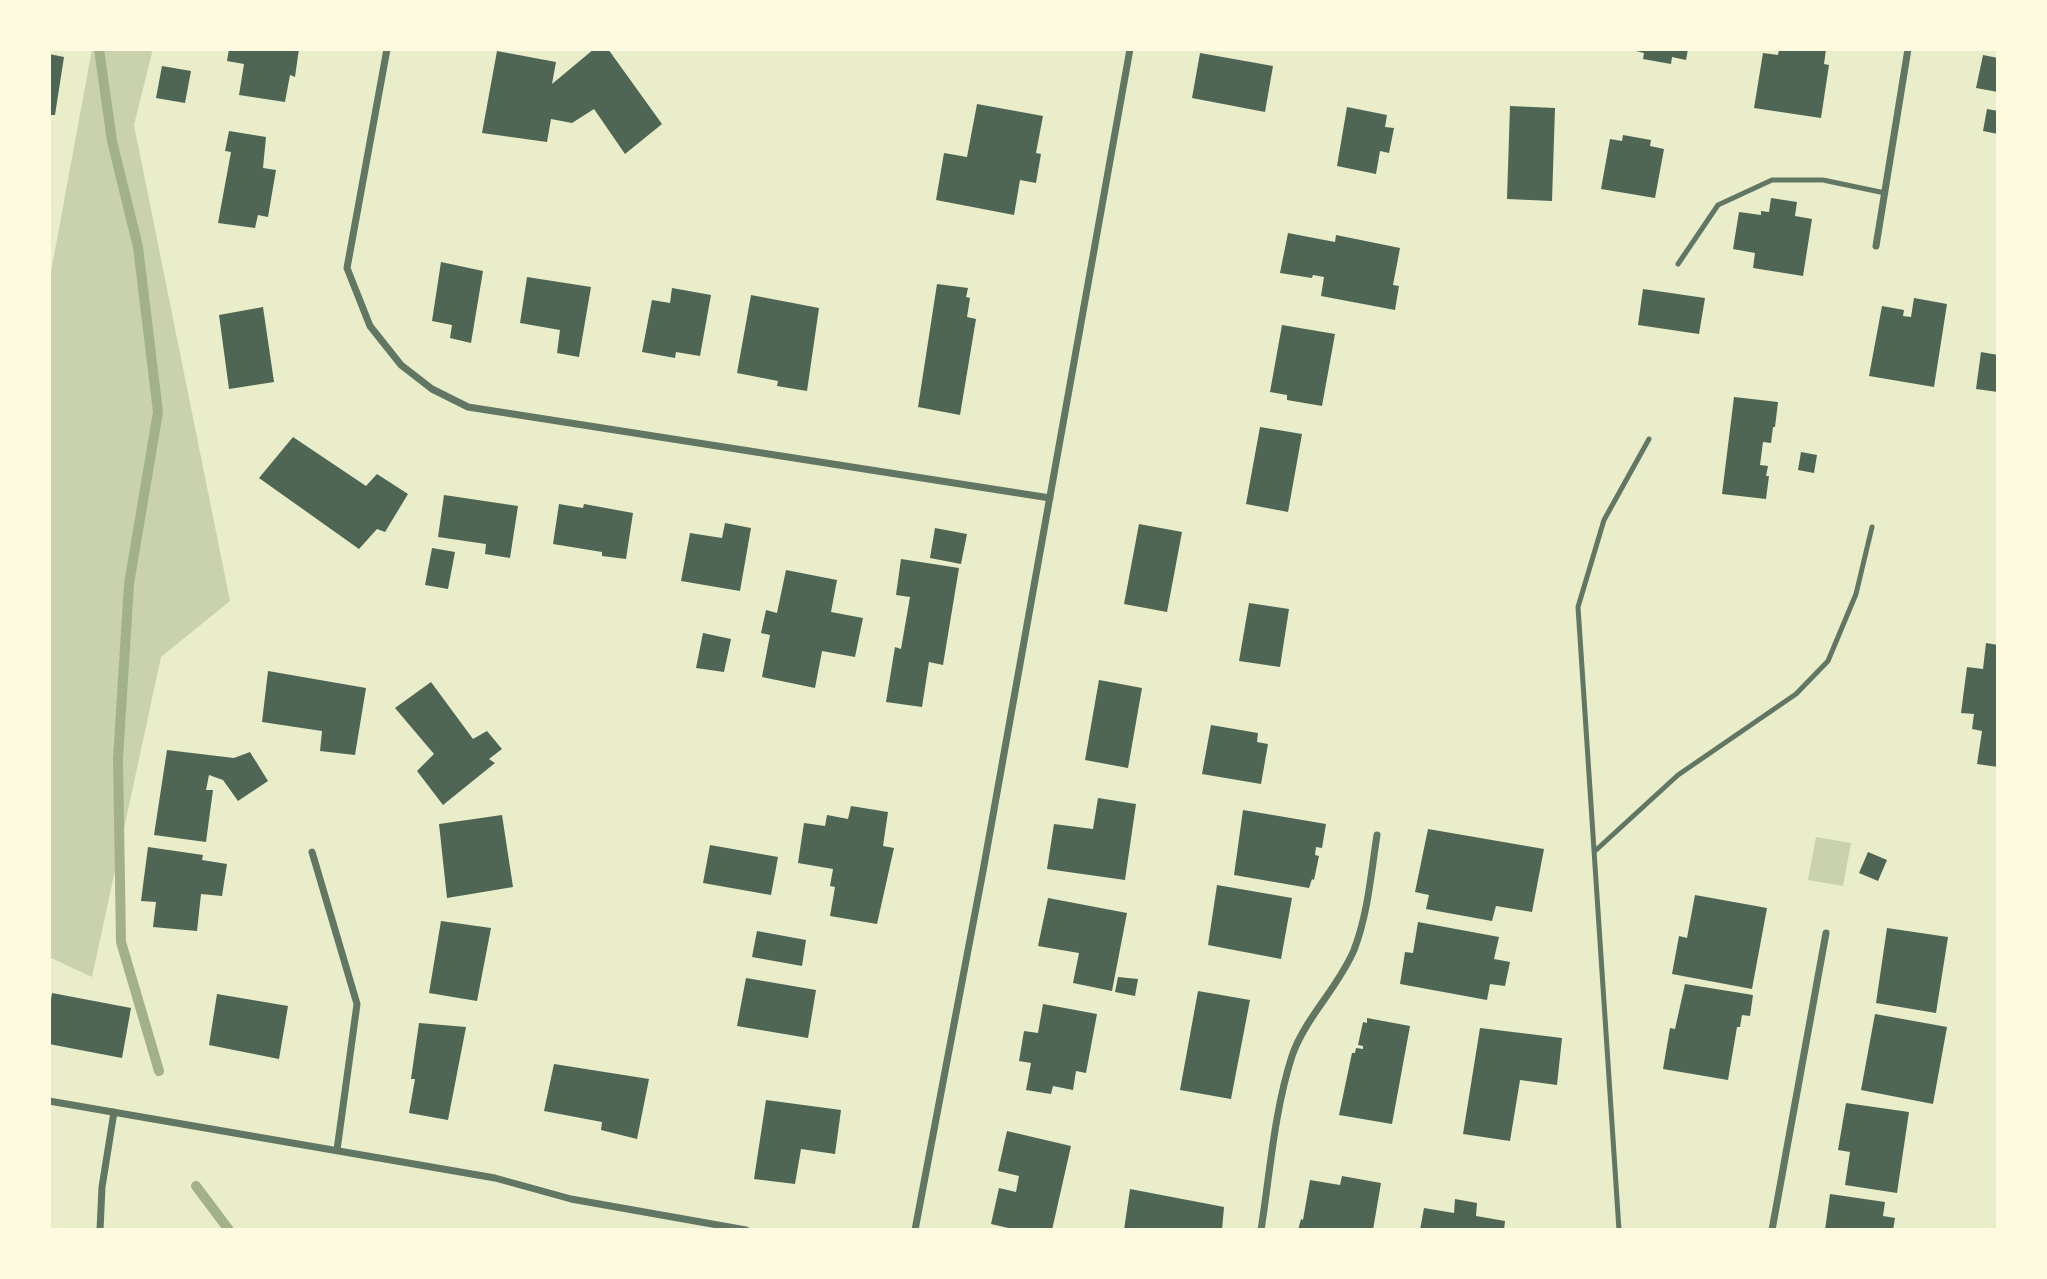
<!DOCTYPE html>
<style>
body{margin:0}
#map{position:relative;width:2047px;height:1279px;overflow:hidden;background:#e9edc9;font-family:"Fira Sans Condensed",sans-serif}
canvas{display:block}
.frame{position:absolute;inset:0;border:51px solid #fefae0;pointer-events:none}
</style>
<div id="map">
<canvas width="2047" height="1279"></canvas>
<div class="frame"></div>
</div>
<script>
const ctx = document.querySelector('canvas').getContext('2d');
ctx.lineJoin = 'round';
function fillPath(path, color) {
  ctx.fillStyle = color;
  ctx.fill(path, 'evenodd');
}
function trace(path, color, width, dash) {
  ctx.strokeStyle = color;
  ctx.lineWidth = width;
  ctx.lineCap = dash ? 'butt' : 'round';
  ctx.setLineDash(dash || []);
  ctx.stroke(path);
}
const green = new Path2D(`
 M 92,49 L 153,49 L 134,125 L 230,601 L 161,657 L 92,977 L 49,957 L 49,283 Z
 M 1816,837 L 1851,843 L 1843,886 L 1808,880 Z`);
const stream = new Path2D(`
 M 99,49 L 112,141 L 138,247 L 158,412 L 129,584 L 118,759 L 121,942 L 159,1071
 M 196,1186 L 229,1230`);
const building = new Path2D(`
 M 229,49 L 299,49 L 295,77 L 290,75 L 285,102 L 239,95 L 244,64 L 227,61 Z
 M 594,49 L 608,49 L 662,124 L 625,154 L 594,109 L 572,123 L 551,119 L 547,142 L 482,133 L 497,51 L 556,62 L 552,84 Z
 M 1628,49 L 1688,49 L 1686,60 L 1672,57 L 1671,64 L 1643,59 L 1644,53 Z
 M 1779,49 L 1826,49 L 1824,64 L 1829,65 L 1821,118 L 1754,108 L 1763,53 L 1778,55 Z
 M 1200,53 L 1273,66 L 1265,112 L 1192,98 Z
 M 49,54 L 64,57 L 55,115 L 49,115 Z
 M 1983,55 L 1998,58 L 1998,92 L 1976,88 Z
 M 162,66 L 191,71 L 185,103 L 156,98 Z
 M 977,104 L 1043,116 L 1036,153 L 1041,154 L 1036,183 L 1020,180 L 1014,215 L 936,200 L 944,153 L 967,157 Z
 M 1510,106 L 1555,108 L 1552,201 L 1507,199 Z
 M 1347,107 L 1387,115 L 1385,127 L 1394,128 L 1389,153 L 1380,151 L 1376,174 L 1337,166 Z
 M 1987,109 L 1998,111 L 1998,134 L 1983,131 Z
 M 229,131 L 266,137 L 263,168 L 276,170 L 268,217 L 258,215 L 255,228 L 218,223 L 231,152 L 225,151 Z
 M 1623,135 L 1651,140 L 1650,146 L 1664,149 L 1655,198 L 1601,189 L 1610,139 L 1622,141 Z
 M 1771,198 L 1797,202 L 1795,216 L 1812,219 L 1803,276 L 1753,268 L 1755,253 L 1733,249 L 1739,212 L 1761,215 L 1761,211 L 1769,212 Z
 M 1288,233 L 1335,242 L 1336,235 L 1400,248 L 1393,285 L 1399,286 L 1395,310 L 1321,296 L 1324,277 L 1313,275 L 1312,278 L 1280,273 Z
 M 441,262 L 483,271 L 471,343 L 450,338 L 452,325 L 432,321 Z
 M 527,277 L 591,287 L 579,357 L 557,353 L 560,330 L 520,323 Z
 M 937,284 L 968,288 L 966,297 L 970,298 L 967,317 L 976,319 L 960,415 L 918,407 Z
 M 672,288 L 711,295 L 700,356 L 676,352 L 675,358 L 642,352 L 652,300 L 670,303 Z
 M 1643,289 L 1705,298 L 1699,334 L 1638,325 Z
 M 751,295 L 819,308 L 807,391 L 777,386 L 778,381 L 737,373 Z
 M 1914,298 L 1947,304 L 1934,387 L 1869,376 L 1882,306 L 1904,310 L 1903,316 L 1911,317 Z
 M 263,307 L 274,382 L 229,389 L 219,315 Z
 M 1282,325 L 1335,334 L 1322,406 L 1287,400 L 1287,395 L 1270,392 Z
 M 1981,352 L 1998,355 L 1998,392 L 1976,389 Z
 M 1734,397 L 1778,402 L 1775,427 L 1773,427 L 1771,443 L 1763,442 L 1760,465 L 1768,466 L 1766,476 L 1769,476 L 1766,499 L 1722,494 Z
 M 1260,427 L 1302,434 L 1288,512 L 1246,504 Z
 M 293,437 L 366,486 L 377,474 L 408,494 L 385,532 L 377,529 L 359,549 L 259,478 Z
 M 1801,452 L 1817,455 L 1814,473 L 1798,470 Z
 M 444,495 L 518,506 L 510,558 L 485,554 L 486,544 L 438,537 Z
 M 559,504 L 583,508 L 584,504 L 633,513 L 626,559 L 602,556 L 602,552 L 553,544 Z
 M 725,523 L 751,528 L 740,591 L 681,581 L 690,533 L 722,538 Z
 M 1139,524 L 1182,532 L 1167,612 L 1124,604 Z
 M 935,528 L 967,534 L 961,564 L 930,558 Z
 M 432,548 L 455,552 L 448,589 L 425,585 Z
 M 901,559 L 959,568 L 943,665 L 929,662 L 922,707 L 886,702 L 895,647 L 901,649 L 910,597 L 896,595 Z
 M 786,570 L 837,580 L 831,612 L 863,618 L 855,657 L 822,651 L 815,688 L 762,677 L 770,635 L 761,633 L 766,610 L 777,613 Z
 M 1249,603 L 1289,609 L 1280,667 L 1239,661 Z
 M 703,633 L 731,639 L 724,672 L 696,668 Z
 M 1986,643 L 1998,645 L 1998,767 L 1977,764 L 1982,731 L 1972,729 L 1974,714 L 1961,713 L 1967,667 L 1983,669 Z
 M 268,671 L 366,688 L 355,755 L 320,751 L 322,731 L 262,722 Z
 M 1099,680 L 1142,688 L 1128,768 L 1085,760 Z
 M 431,682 L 473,739 L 487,731 L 502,749 L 489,759 L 495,763 L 443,805 L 417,771 L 434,754 L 395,708 Z
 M 1211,725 L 1258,733 L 1257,742 L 1268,744 L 1261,784 L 1202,774 Z
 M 167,750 L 234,758 L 250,752 L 268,781 L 238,801 L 223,780 L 209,775 L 206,790 L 213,790 L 206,842 L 154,835 Z
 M 1098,798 L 1136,804 L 1125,880 L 1047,869 L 1054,824 L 1093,829 Z
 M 851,806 L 888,812 L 883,846 L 894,848 L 877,924 L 830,916 L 835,887 L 830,886 L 833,869 L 798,863 L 804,823 L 825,826 L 827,815 L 848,819 Z
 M 1243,810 L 1326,824 L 1322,848 L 1316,847 L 1315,855 L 1319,856 L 1314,880 L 1312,879 L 1309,888 L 1234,875 Z
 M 502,815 L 513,887 L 447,898 L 439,824 Z
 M 1428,829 L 1544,849 L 1532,912 L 1496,906 L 1492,921 L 1426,909 L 1429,895 L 1415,892 Z
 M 710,845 L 778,857 L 771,895 L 703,883 Z
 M 148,847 L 203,855 L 202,860 L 227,864 L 222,896 L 201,894 L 197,931 L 153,927 L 156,902 L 141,901 Z
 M 1868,852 L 1887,860 L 1878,881 L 1859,873 Z
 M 1217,885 L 1292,898 L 1281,959 L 1208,945 Z
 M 1695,895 L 1767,908 L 1752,989 L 1672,974 L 1679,936 L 1687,938 Z
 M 1048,898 L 1127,913 L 1112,991 L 1073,983 L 1079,953 L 1038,946 Z
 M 441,921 L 491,928 L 477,1001 L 429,993 Z
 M 1418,922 L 1499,937 L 1494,959 L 1510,962 L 1505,986 L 1490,984 L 1487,1000 L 1400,984 L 1405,952 L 1413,953 Z
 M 1887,928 L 1948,937 L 1936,1013 L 1876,1003 Z
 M 757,931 L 806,940 L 802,966 L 752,957 Z
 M 1118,977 L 1138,979 L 1135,996 L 1115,992 Z
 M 746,978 L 816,990 L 808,1038 L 737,1026 Z
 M 1685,984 L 1753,995 L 1750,1016 L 1742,1015 L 1740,1027 L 1737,1027 L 1728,1080 L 1663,1069 L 1670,1028 L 1675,1029 Z
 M 1198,991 L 1250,1000 L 1231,1099 L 1180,1090 Z
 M 52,993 L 131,1008 L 122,1058 L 49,1044 L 49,1013 Z
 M 217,994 L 288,1006 L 279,1059 L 209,1045 Z
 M 1043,1004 L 1097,1014 L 1086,1073 L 1076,1071 L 1073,1090 L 1053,1086 L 1051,1094 L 1026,1090 L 1031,1063 L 1019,1061 L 1024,1031 L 1038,1033 Z
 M 1875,1014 L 1947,1027 L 1933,1104 L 1861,1090 Z
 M 1367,1018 L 1410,1026 L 1392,1124 L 1339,1115 L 1352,1053 L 1355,1053 L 1356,1048 L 1363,1049 L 1363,1046 L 1358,1045 L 1363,1022 L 1367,1023 Z
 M 419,1023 L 466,1027 L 448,1120 L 409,1113 L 415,1079 L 411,1079 Z
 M 1480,1028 L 1562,1038 L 1557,1085 L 1520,1080 L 1510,1141 L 1463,1134 Z
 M 554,1064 L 649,1079 L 637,1139 L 601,1130 L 602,1122 L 544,1111 Z
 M 766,1100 L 841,1110 L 835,1154 L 801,1149 L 795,1184 L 754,1179 Z
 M 1846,1103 L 1909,1112 L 1897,1193 L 1845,1185 L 1850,1152 L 1838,1150 Z
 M 1007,1131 L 1071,1146 L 1052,1230 L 1017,1230 L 991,1224 L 999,1188 L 1016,1192 L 1019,1176 L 998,1171 Z
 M 1342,1176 L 1381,1183 L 1373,1230 L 1298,1230 L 1301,1219 L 1303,1220 L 1310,1180 L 1340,1185 Z
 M 1130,1189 L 1224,1207 L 1222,1230 L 1124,1230 Z
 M 1830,1194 L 1885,1202 L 1883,1216 L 1895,1218 L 1893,1230 L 1825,1230 Z
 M 1455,1199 L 1477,1203 L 1476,1216 L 1505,1221 L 1504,1230 L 1420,1230 L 1424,1208 L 1454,1213 Z`);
const service = new Path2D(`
 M 1678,264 L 1718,205 L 1772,180 L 1823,180 L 1885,193
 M 1595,851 L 1678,775 L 1796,694 L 1828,661 L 1856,594 L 1872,527
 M 1619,1230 L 1578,607 L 1604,520 L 1649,439`);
const minor = new Path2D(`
 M 387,49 L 347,268 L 370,326 L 401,365 L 432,389 L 468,407 L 1050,498
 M 1876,246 L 1908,49
 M 312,852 L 357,1004 L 337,1150
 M 49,1101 L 495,1178 L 571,1199 L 746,1230
 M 100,1230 L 102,1187 L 114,1112
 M 915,1230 L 983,871 L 1130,49
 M 1261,1230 C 1270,1173 1274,1112 1292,1056 C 1305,1018 1338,988 1354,950 C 1368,914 1371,873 1377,835
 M 1772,1230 L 1826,933`);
fillPath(green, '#cad2ad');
trace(stream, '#a3b18a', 10);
fillPath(building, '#4f6655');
trace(service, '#617663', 5);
trace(minor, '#617663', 7);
</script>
